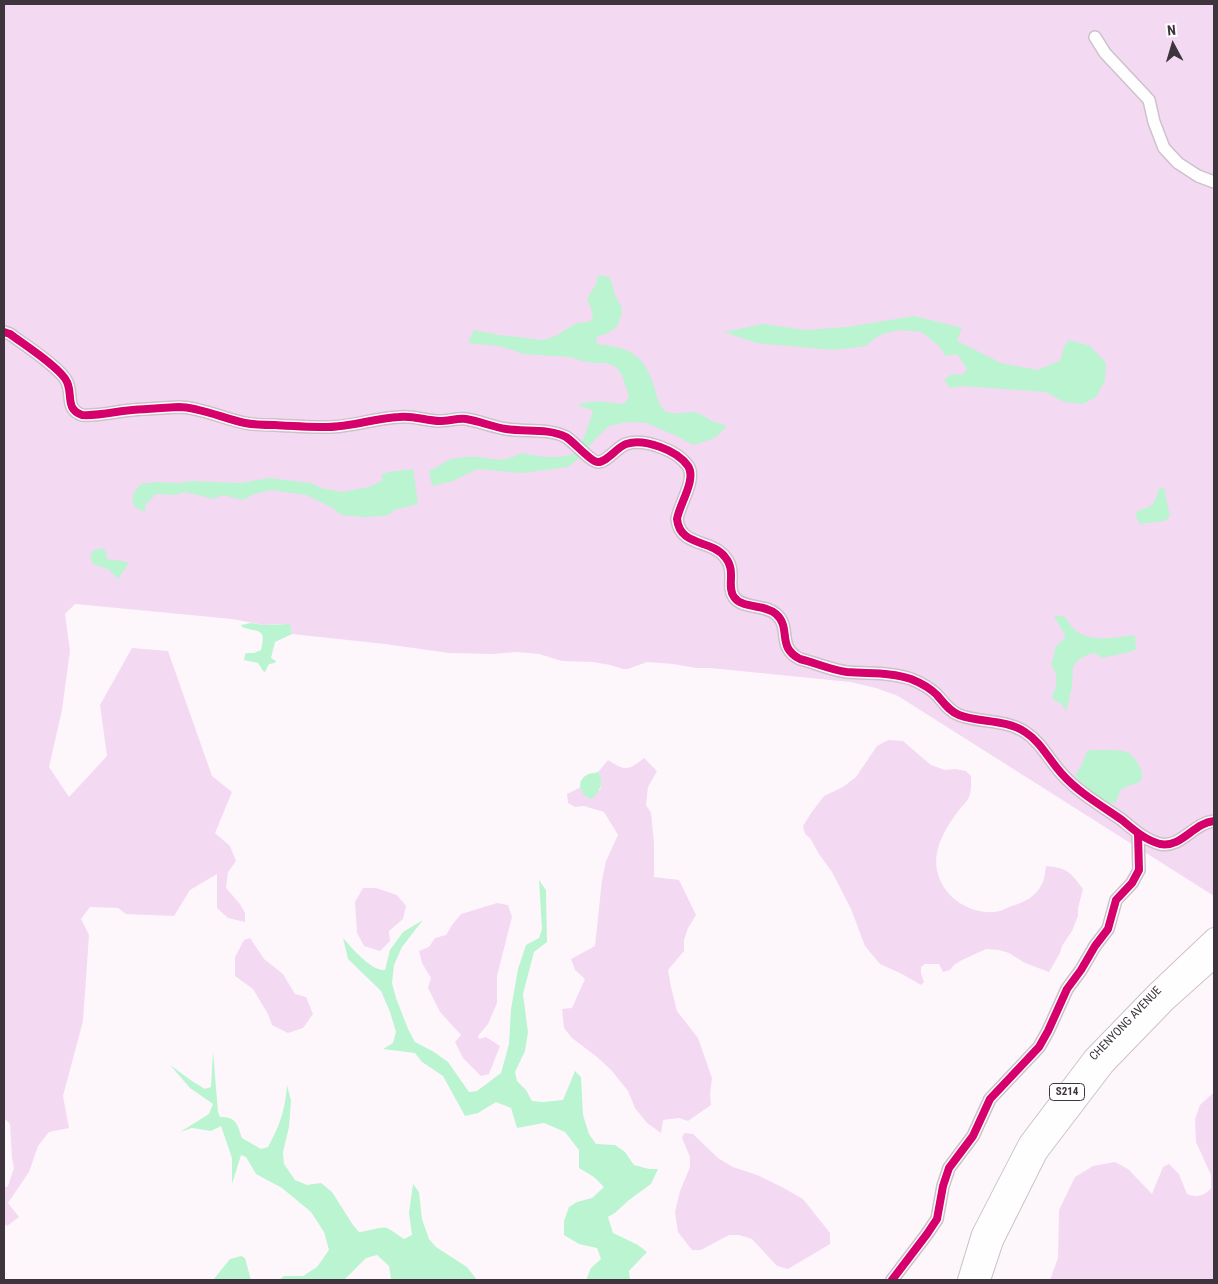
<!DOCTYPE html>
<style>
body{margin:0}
#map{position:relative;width:1218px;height:1284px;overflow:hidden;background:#fdf7fc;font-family:"Roboto Condensed",sans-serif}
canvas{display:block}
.frame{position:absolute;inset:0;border:5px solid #3e343d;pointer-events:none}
.north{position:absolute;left:1148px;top:20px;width:50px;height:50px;-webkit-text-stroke:4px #fff;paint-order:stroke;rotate:354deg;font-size:14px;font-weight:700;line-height:20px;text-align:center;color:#3e343d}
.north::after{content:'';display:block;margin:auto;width:18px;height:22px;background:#3e343d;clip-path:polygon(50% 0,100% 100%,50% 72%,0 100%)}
</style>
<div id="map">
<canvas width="1218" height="1284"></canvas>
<div class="frame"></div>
<div class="north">N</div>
</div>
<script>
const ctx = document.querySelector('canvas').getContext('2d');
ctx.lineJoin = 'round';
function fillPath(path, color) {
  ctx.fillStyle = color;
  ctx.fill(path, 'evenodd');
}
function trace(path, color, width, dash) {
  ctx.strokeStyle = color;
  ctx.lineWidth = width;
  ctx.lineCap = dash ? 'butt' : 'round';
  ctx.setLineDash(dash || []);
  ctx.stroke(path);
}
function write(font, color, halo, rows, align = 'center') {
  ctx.font = font + ' "Roboto Condensed",sans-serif';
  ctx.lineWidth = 4;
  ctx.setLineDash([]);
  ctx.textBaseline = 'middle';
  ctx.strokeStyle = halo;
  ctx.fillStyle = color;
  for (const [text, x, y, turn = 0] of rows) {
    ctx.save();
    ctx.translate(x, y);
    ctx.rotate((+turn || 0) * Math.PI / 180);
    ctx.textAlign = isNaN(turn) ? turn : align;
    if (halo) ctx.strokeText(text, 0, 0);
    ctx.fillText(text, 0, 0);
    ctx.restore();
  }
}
const green = new Path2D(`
 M 4,4 L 1214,4 L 1214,896 L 898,696 L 876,688 L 850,682 L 710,668 L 696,668 L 673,664 L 647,662 L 628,669 L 623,669 L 610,665 L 593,662 L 562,661 L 539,654 L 517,652 L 493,654 L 449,653 L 385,644 L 292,634 L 290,625 L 280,624 L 264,625 L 232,619 L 75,604 L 65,614 L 70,651 L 62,710 L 49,767 L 69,797 L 107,756 L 100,705 L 132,648 L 168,651 L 212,776 L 232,792 L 215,833 L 230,846 L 236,861 L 228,872 L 226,888 L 240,904 L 245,913 L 245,922 L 228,918 L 217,908 L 217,874 L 190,890 L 174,916 L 126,914 L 118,908 L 90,907 L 81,919 L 89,935 L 83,1021 L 63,1096 L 69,1128 L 49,1132 L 38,1146 L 29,1172 L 8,1203 L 19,1217 L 7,1226 L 4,1224 L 4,1188 L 8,1186 L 14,1168 L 12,1158 L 10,1124 L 4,1118 Z
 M 888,740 L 903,741 L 931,765 L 945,770 L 955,769 L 966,771 L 971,776 C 971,783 972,792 968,799 C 966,803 961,807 959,810 C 946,827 933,848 937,870 C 942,896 968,914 994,912 C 1000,912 1006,908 1012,906 C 1024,902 1036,897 1042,884 C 1045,879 1045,871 1046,866 C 1068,868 1070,872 1083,889 L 1078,908 L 1078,916 L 1072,931 L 1062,946 L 1060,953 L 1049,972 L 1025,963 L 1009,953 L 999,950 L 986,949 L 960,961 L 954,965 L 950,970 L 943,972 L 939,964 L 925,964 L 921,967 L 921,973 L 924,982 L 921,985 L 902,974 L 880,964 L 865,946 L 851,909 L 832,872 L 819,854 L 810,838 L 805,834 L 803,826 L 811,813 L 824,796 L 843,787 L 856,777 L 877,746 Z
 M 644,758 L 657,771 L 648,787 L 646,805 L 651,813 L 654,843 L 654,877 L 679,880 L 696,915 L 688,928 L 684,940 L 684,951 L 668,970 L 671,987 L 677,1011 L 698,1038 L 712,1078 L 710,1094 L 711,1105 L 688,1121 L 679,1118 L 663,1120 L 661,1133 L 647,1123 L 635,1108 L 628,1091 L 612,1071 L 597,1057 L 572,1038 L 564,1028 L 562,1009 L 572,1008 L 585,979 L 575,970 L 571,959 L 595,946 L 602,880 L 606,861 L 618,835 L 604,812 L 584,806 L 575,807 L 568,803 L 567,794 L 581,787 L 581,791 L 600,790 C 602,783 602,778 598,772 L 608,760 C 625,771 628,771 644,758 Z
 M 363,888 L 376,888 L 397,895 L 406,906 L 403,919 L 389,931 L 390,941 L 380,951 L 364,946 L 357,933 L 355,902 Z
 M 497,903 L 508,905 L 512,917 L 497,976 L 497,1003 L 488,1024 L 478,1036 L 479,1039 L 486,1037 L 500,1046 L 489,1074 L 481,1076 L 463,1058 L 455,1042 L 461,1035 L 440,1012 L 428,988 L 431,978 L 422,963 L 419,951 L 429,947 L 435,938 L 446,935 L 452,925 L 461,914 Z
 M 250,938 L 264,959 L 283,974 L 295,994 L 306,997 L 313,1014 L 303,1028 L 288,1033 L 272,1025 L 268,1014 L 253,989 L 235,976 L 235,957 L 244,940 Z
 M 1214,1092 L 1214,1280 L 1050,1280 L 1058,1258 L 1059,1210 L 1075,1177 L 1093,1166 L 1115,1162 L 1128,1169 L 1152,1194 L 1163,1167 L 1169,1164 L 1179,1174 L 1187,1194 C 1196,1198 1205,1196 1211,1188 L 1211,1175 L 1196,1142 L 1195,1119 L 1200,1105 Z
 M 685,1133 L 693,1134 L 718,1158 L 733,1167 L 757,1175 L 780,1186 L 803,1199 L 830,1233 L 830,1244 L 788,1269 L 777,1266 L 752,1239 L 739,1235 L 729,1235 L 701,1250 L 692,1250 L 678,1232 L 675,1212 L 680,1191 L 690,1167 L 690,1157 L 682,1138 L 683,1135 Z`);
const water = new Path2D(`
 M 598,275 L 610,277 L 615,295 L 621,306 L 622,313 L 616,328 L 606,334 L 596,337 L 597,344 C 630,348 643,353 654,386 C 656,392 658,403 662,408 C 670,417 682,412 692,412 C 700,412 705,417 712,421 C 717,423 722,424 727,426 L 715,438 L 693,445 L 677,436 L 646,423 L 627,422 L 609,426 L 596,438 L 582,456 L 568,467 L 522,473 L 477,469 L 453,481 L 432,486 L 429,471 C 436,468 441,464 447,461 C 452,458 460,458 466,457 C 487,455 500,466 521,453 C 539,457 556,459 574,454 L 583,440 L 593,412 L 590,409 L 578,406 C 587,398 612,403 624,404 L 629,397 L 622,375 L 616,367 L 606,363 L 595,363 L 582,361 L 570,357 L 523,354 L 513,350 L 498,346 L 468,343 L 474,330 L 499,335 L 543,340 L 556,336 L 568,328 L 578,323 L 589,322 L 593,317 L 591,308 L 587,299 L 596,284 Z
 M 914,316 L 962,328 L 957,341 L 1001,363 L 1037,370 L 1060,361 L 1064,347 L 1069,340 L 1090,346 L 1106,363 L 1105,381 L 1096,397 L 1083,404 L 1064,402 L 1046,392 L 963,386 L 950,388 L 944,380 L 952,374 L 963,375 L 967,369 L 957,354 L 945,356 L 940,347 L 922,332 L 897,330 L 880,335 L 865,346 L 834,350 L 756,343 L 724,332 L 763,324 L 805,330 L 847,327 Z
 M 413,469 L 418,504 L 394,510 L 390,514 L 384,516 L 364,517 L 341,515 L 333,508 L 306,495 L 272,490 L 254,494 L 243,500 L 222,495 L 214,499 L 185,492 L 175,495 L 156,494 L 145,505 L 145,512 L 136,508 L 132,502 L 134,492 L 141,484 L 156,482 L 178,483 L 192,481 L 241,483 L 269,478 L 311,483 L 321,488 L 342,492 L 369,487 L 383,480 L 381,475 L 388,472 Z
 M 1159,488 L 1164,488 L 1170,516 L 1165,521 L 1141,524 L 1139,522 L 1135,515 C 1139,508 1143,510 1149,507 C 1156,503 1157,494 1159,488 Z
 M 103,548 L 106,552 L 107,559 L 122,561 L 129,563 L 118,579 L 108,569 L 93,564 L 90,556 L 94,550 Z
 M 1054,616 L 1064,616 C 1068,621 1071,627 1076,631 C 1093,643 1117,637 1135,635 L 1136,649 L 1130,652 L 1102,658 L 1095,653 L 1087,655 L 1078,660 L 1073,667 L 1072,687 L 1066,712 L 1062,704 L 1052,699 C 1055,687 1061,676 1051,666 L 1055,651 L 1055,647 L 1064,639 L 1065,635 Z
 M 251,623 L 264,625 L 290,624 L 292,634 L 275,642 L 271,658 L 276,661 L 275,663 L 269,664 L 265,672 L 263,671 L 258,663 L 244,660 L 245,654 L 247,653 L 254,653 L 261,650 C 267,627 258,633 242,627 L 241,625 Z
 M 1090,750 C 1099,751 1123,748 1130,754 C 1133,756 1136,760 1138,764 C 1143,771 1143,775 1140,782 L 1125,787 L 1120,791 L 1116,802 L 1109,804 L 1103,802 L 1076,777 L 1076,774 L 1082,764 L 1087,751 Z
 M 598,772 C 605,782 600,792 591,799 C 582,796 575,784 585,776 C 589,773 594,773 598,772 Z
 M 539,880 L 546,890 L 547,942 L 534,952 L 523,994 L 528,1032 L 525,1051 L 515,1072 L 517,1081 L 526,1090 L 532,1101 L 543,1102 L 563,1100 L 575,1071 L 581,1077 L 583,1115 L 589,1134 L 596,1144 L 615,1145 L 625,1152 L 634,1165 L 649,1169 L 658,1169 L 651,1184 L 629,1200 L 615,1213 L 608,1217 L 613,1233 L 638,1245 L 647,1252 L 629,1271 L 630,1280 L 586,1280 L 591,1268 L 601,1259 L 597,1248 L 579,1244 L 564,1235 L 564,1221 L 569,1207 L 577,1202 L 592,1198 L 604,1187 L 594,1177 L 579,1168 L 579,1150 L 565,1132 L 544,1123 L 517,1128 L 511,1108 L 496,1102 L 478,1113 L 465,1116 L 443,1076 L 422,1062 L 415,1053 L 383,1049 L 393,1043 L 396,1032 L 390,1012 L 381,991 L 348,959 L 343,938 C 352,948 371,971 385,970 L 390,950 L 403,932 L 423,920 L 402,947 L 394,965 L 392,983 L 396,998 L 408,1029 L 415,1042 L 434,1052 L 448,1062 L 469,1092 L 477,1091 L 501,1073 L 509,1044 L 511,1009 L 518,969 L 526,945 L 539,938 L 542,929 Z
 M 213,1051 L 218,1112 L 220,1117 C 237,1117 237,1124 242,1138 L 261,1149 L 268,1147 C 280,1125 285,1111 287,1085 L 291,1101 L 289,1127 L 283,1152 L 284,1164 L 295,1180 L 307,1185 L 321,1183 L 332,1192 L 353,1225 L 359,1232 C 367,1232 380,1226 387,1228 C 393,1231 399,1236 404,1239 L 412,1235 L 409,1213 L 413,1184 L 419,1192 L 422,1219 L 429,1239 L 436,1247 L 467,1267 L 477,1280 L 390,1280 L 391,1279 L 389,1266 L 377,1255 L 366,1258 L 344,1280 L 279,1280 L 284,1276 L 303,1276 L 317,1267 L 329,1250 L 324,1232 L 311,1212 L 282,1188 L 256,1174 L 246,1157 L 241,1155 L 232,1184 L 232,1158 L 221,1126 L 211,1131 L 192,1128 L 180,1132 L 209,1114 L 213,1104 L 190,1088 L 170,1065 L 192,1081 L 205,1089 L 211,1087 Z
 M 241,1256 L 245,1258 L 251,1280 L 213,1280 L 230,1259 Z`);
const minor = new Path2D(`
 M 1095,37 L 1105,53 L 1149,100 L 1154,122 L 1164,148 L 1178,163 L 1198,176 L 1214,182
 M 4,332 L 10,334 C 23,344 61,368 67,382 C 73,395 65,409 82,415 C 95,416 109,413 123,411 C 141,409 161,408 179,407 C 199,407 225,419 245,423 C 255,425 265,425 275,425 C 293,426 310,427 328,427 C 350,427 376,418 399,417 C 413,415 426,421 440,421 C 448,421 458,418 466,419 C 479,421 493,427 506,429 C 526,432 548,428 566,437 C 574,442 591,462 598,462 C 607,462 617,447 626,444 C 644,438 677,450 688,466 C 697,479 679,505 677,519 C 680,547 711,539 725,557 C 737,571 726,586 734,597 C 742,609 765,604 776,614 C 792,628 776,647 800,659 C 816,663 831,670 847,672 C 869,674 891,672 911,679 C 921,683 930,688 937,695 C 944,703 949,711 959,715 C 980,723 1005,719 1025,732 C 1041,742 1049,760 1062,774 C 1079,793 1102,806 1122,820 C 1134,830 1145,840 1160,844 C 1182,848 1193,823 1214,821
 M 892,1280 L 927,1234 L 937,1219 L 943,1186 L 949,1168 L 973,1136 L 990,1099 L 1039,1047 L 1048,1031 L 1067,989 L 1081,970 L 1095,946 L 1108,929 L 1116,900 L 1132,883 L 1139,870 L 1138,834`);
const highway = new Path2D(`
 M 967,1280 L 981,1234 L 1028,1143 L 1093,1057 L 1156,992 L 1214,937
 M 981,1280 L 994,1241 L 1038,1153 L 1105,1065 L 1167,1001 L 1214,959`);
const cycleway = new Path2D(`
 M 4,332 L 10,334 C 23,344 61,368 67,382 C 73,395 65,409 82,415 C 95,416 109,413 123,411 C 141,409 161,408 179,407 C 199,407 225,419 245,423 C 255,425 265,425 275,425 C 293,426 310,427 328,427 C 350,427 376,418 399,417 C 413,415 426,421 440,421 C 448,421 458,418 466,419 C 479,421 493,427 506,429 C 526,432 548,428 566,437 C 574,442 591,462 598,462 C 607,462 617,447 626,444 C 644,438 677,450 688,466 C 697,479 679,505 677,519 C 680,547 711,539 725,557 C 737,571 726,586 734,597 C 742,609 765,604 776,614 C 792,628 776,647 800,659 C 816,663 831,670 847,672 C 869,674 891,672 911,679 C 921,683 930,688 937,695 C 944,703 949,711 959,715 C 980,723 1005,719 1025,732 C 1041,742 1049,760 1062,774 C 1079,793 1102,806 1122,820 C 1134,830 1145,840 1160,844 C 1182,848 1193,823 1214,821
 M 892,1280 L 927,1234 L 937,1219 L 943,1186 L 949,1168 L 973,1136 L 990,1099 L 1039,1047 L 1048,1031 L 1067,989 L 1081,970 L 1095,946 L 1108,929 L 1116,900 L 1132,883 L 1139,870 L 1138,834`);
const shields = [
 [1067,1092,35]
];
const shieldNames = [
 ["S214",1067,1092]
];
const streetNames = [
 ["CHENYONG AVENUE",1126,1024,-46]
];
fillPath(green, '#f4d9f2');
fillPath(water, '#bbf4d1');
trace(minor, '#cac3c9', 14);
trace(highway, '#cac3c9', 20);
trace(minor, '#fffeff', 11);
trace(highway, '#fffeff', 18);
trace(cycleway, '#d6006c', 8);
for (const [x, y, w] of shields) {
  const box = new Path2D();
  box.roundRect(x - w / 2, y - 8.5, w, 17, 4);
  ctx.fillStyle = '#fff';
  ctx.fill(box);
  trace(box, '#3e343d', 1);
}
write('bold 11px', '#3e343d', null, shieldNames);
write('12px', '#3e343d', '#fff', streetNames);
</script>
